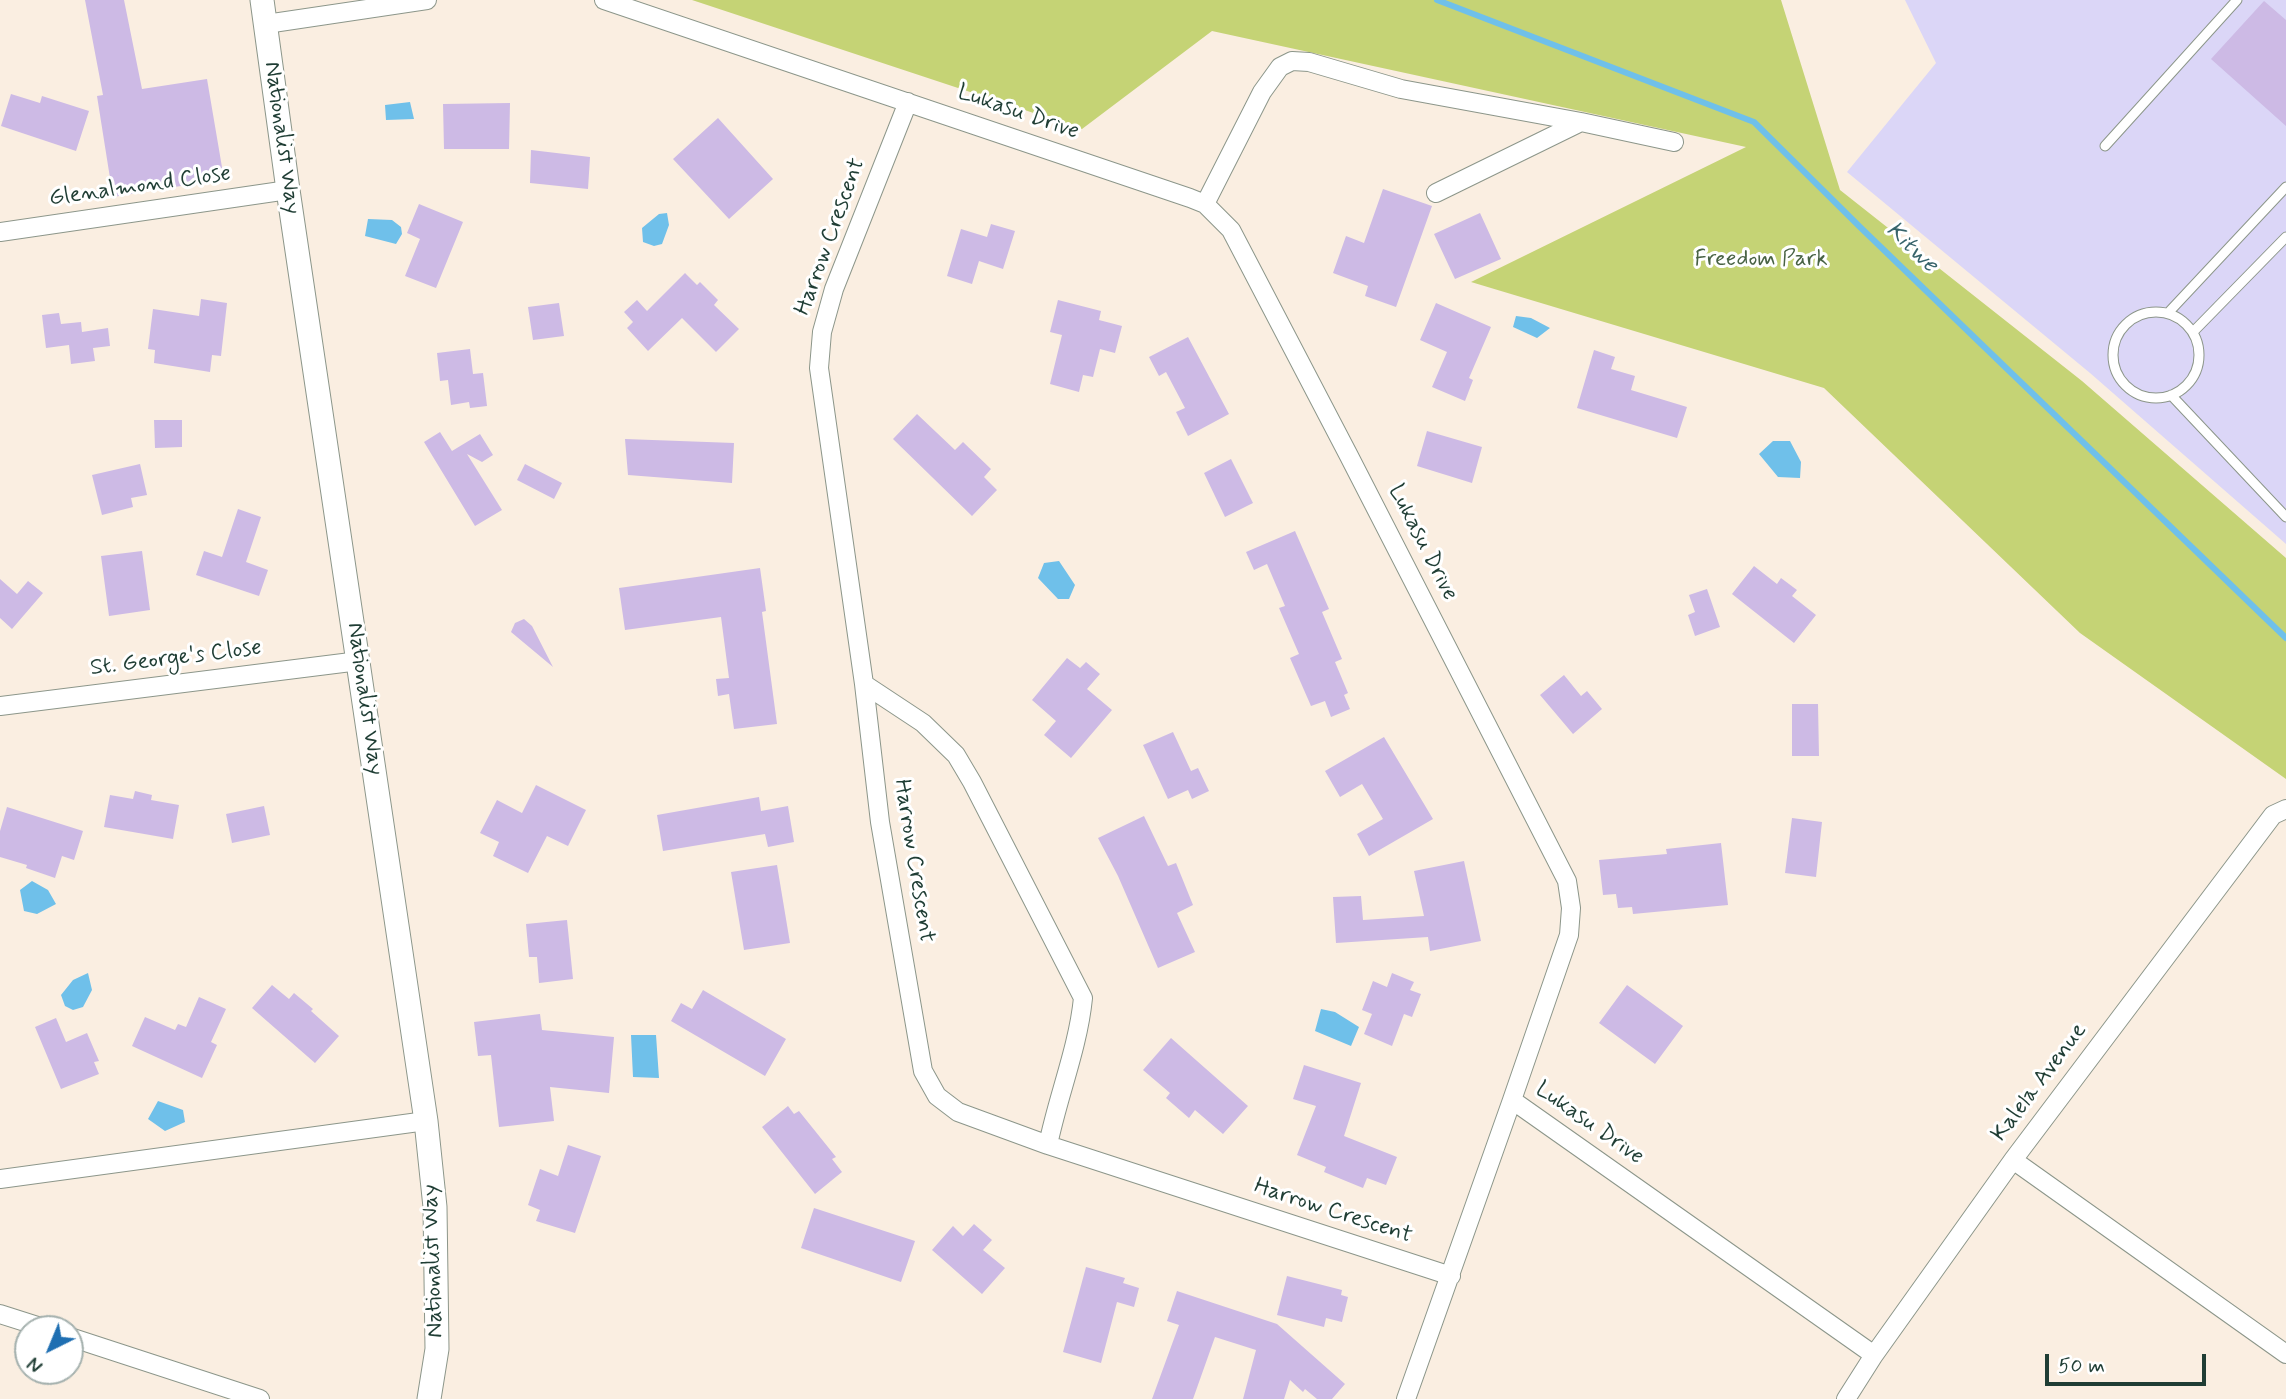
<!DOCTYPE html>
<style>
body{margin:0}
#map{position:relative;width:2286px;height:1399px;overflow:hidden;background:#faeee1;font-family:Mynerve,sans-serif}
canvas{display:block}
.north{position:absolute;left:14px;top:1315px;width:70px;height:70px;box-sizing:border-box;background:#fff;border:2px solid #a5b1ae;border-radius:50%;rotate:223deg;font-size:19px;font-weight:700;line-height:28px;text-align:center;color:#1f3d34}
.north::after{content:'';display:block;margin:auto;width:24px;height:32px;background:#1f6fb2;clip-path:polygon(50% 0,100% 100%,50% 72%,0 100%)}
.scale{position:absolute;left:2045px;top:1354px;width:161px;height:32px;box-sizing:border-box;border:4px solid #1f3d34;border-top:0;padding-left:9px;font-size:21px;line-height:24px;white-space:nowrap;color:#1f3d34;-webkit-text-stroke:5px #fff;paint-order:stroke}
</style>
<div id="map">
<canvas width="2286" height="1399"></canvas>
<div class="north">N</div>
<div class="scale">50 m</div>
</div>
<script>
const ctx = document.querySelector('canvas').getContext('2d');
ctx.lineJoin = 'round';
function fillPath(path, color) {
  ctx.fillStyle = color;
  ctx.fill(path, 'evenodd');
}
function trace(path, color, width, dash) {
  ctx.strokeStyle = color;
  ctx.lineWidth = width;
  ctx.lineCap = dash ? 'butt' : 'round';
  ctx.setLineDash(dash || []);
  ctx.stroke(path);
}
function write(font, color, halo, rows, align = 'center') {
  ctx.font = font + ' Mynerve,sans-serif';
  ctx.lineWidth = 6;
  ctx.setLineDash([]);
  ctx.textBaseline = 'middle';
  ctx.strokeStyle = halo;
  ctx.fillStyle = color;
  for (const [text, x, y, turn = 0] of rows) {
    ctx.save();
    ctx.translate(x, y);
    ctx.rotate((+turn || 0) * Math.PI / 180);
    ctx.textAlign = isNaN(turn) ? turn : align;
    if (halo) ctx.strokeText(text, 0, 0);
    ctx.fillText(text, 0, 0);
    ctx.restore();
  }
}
const built = new Path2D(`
 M 1905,0 L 2286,0 L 2286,544 L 2090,373 L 1847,172 L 1936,63 Z`);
const green = new Path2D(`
 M 692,0 L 1781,0 L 1840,190 L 2082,381 L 2286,558 L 2286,779 L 2080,633 L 1824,388 L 1471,282 L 1746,147 L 1212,31 L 1082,129 Z`);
const water = new Path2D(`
 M 410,102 L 414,119 L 386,120 L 385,105 Z
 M 667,213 L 669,225 L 662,244 L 654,246 L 643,242 L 642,228 L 659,214 Z
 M 368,219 L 392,220 L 401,227 L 402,234 L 396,244 L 365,236 Z
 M 1516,316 L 1531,318 L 1550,328 L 1537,338 L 1513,327 Z
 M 1773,441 L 1790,441 L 1801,462 L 1800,478 L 1778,477 L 1759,454 Z
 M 1059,561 L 1075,585 L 1069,599 L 1058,599 L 1038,578 L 1044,563 Z
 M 32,881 L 48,890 L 56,904 L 37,914 L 24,911 L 20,890 Z
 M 88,973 L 92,990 L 83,1007 L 73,1010 L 65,1006 L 61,995 L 73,980 Z
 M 1321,1009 L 1335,1012 L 1359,1027 L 1351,1046 L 1315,1031 Z
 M 631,1035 L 656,1035 L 659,1078 L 633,1077 Z
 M 158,1101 L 183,1110 L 185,1122 L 165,1131 L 148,1119 Z`);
const stream = new Path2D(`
 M 1437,0 L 1754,122 L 1860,227 L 2286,638`);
const building = new Path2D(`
 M 85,0 L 124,0 L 142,89 L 207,79 L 224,179 L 113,197 L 97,96 L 103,95 Z
 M 2264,1 L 2286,20 L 2286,126 L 2211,59 Z
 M 11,94 L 40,103 L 42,96 L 89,111 L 76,151 L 1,126 Z
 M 510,103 L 509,149 L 444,149 L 443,104 Z
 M 718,118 L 773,179 L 729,219 L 673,159 Z
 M 531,150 L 590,157 L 588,189 L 530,183 Z
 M 1383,189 L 1432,206 L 1396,307 L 1365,296 L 1368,286 L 1333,273 L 1346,236 L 1364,243 Z
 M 419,204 L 463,222 L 436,288 L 405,276 L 420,239 L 407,233 Z
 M 1480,213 L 1501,259 L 1455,279 L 1434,234 Z
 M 991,224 L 1015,231 L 1003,269 L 979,261 L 972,284 L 947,276 L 961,229 L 987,237 Z
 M 685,273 L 697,285 L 700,282 L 718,300 L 714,305 L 739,329 L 716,352 L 682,318 L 648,351 L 627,328 L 633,322 L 624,312 L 637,300 L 647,311 Z
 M 201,299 L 227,303 L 221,356 L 212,355 L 210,372 L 154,363 L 155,350 L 148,349 L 153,309 L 199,316 Z
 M 1058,300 L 1101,311 L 1099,320 L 1122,326 L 1115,353 L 1100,349 L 1093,377 L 1083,375 L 1079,392 L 1050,384 L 1062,335 L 1050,332 Z
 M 559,303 L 564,336 L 533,340 L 528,307 Z
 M 1436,303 L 1491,327 L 1469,378 L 1473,380 L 1465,401 L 1432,387 L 1447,352 L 1420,340 Z
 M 59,313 L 61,324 L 81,322 L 82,332 L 108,328 L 110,346 L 93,348 L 95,361 L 71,364 L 69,345 L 46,348 L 42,315 Z
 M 1188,337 L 1229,414 L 1188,436 L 1176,412 L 1185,408 L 1166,372 L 1159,376 L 1149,357 Z
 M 470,349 L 473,374 L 483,373 L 487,406 L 470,408 L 469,402 L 451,405 L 448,380 L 440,381 L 437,353 Z
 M 1594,350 L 1615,357 L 1611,369 L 1635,376 L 1631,390 L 1687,407 L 1677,438 L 1577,408 Z
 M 917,414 L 955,450 L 963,442 L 991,469 L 984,477 L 997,490 L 972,516 L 893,439 Z
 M 154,420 L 182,420 L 182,447 L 155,448 Z
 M 1427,431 L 1482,447 L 1472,483 L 1417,466 Z
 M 440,432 L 452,451 L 480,434 L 493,455 L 482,462 L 467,454 L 502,510 L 475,526 L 424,442 Z
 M 625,439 L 734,443 L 732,483 L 628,475 Z
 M 1231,459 L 1253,503 L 1225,517 L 1204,473 Z
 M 140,464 L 147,495 L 131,498 L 133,507 L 102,515 L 92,475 Z
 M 525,464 L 562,483 L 554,499 L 517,480 Z
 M 238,509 L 261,517 L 246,562 L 268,570 L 259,596 L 196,575 L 204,551 L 222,557 Z
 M 1295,531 L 1329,609 L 1322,612 L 1342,659 L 1335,662 L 1348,693 L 1344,695 L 1350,709 L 1331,717 L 1325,701 L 1311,706 L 1290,658 L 1299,654 L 1279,608 L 1285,606 L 1267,564 L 1254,570 L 1246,552 Z
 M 142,551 L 150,610 L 109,616 L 101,556 Z
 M 1754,566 L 1777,584 L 1781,578 L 1797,590 L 1792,596 L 1816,615 L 1794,643 L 1732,594 Z
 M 760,568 L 766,611 L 762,612 L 777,724 L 734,729 L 729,694 L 718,696 L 716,679 L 729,678 L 721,617 L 625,630 L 619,588 Z
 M 0,579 L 17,594 L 28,581 L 43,593 L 12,629 L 0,618 Z
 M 1707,589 L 1720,627 L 1695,636 L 1688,615 L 1695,612 L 1689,595 Z
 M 524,619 L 532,626 L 553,667 L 511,632 L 515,623 Z
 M 1067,658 L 1080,668 L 1086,662 L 1100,674 L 1087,689 L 1112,710 L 1071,758 L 1044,735 L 1056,721 L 1032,700 Z
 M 1564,675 L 1581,696 L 1587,691 L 1602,709 L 1573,734 L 1540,695 Z
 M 1792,704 L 1818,704 L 1819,756 L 1792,756 Z
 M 1173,732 L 1191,771 L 1198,768 L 1209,791 L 1192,799 L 1188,790 L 1168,799 L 1143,745 Z
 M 1384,737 L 1433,819 L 1369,856 L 1357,834 L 1383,819 L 1362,784 L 1340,797 L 1325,771 Z
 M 536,785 L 586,810 L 568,846 L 547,836 L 528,873 L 493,856 L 499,842 L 480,833 L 497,800 L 522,813 Z
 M 135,791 L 152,795 L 151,800 L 179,805 L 173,839 L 104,827 L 110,795 L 133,799 Z
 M 759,797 L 761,811 L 788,806 L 794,842 L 768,847 L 765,834 L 663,851 L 657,815 Z
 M 264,806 L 270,835 L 232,843 L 226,814 Z
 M 7,807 L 83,831 L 74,860 L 62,856 L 55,878 L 26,868 L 27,865 L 0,857 L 0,831 Z
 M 1144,816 L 1168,866 L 1176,863 L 1193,905 L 1177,913 L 1195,952 L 1158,968 L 1118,876 L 1098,838 Z
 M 1792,818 L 1822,822 L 1816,877 L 1785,873 Z
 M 1721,843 L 1728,905 L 1633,914 L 1632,907 L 1618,908 L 1616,894 L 1603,895 L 1599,860 L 1667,854 L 1666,849 Z
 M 1464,861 L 1481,941 L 1430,951 L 1428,937 L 1336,943 L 1333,897 L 1361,896 L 1363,920 L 1424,916 L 1414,871 Z
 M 777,865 L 790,943 L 744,950 L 731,872 Z
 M 567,920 L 573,979 L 539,983 L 537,957 L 529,957 L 526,924 Z
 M 1392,973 L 1414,982 L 1410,990 L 1421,994 L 1412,1017 L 1404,1014 L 1392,1046 L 1364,1034 L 1372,1014 L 1362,1010 L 1373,981 L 1387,987 Z
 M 272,985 L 289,999 L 294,993 L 313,1009 L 311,1011 L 339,1036 L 315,1063 L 252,1008 Z
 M 1627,985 L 1683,1026 L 1655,1064 L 1599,1023 Z
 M 703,990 L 786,1039 L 765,1076 L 671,1021 L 681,1003 L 692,1009 Z
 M 199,997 L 226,1009 L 211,1042 L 217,1045 L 202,1078 L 132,1046 L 145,1017 L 175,1030 L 178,1024 L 186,1027 Z
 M 540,1014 L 542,1030 L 614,1037 L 609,1093 L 550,1087 L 554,1121 L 499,1127 L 491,1055 L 478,1056 L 474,1022 Z
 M 56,1018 L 66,1042 L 87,1033 L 99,1061 L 94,1062 L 99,1074 L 61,1089 L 35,1027 Z
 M 1171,1038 L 1248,1106 L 1223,1134 L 1195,1110 L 1189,1118 L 1166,1098 L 1170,1093 L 1143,1070 Z
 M 1304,1065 L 1361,1083 L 1344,1136 L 1397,1157 L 1386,1185 L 1367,1178 L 1363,1188 L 1324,1172 L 1326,1167 L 1297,1155 L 1316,1106 L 1293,1099 Z
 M 788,1106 L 794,1114 L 799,1111 L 836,1157 L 832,1159 L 842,1172 L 815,1194 L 762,1127 Z
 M 568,1145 L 601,1156 L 575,1233 L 536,1221 L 540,1210 L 528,1205 L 540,1169 L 558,1176 Z
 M 814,1208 L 915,1241 L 901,1282 L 801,1248 Z
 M 974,1224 L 992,1240 L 983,1250 L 1005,1268 L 982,1294 L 932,1250 L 953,1226 L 963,1236 Z
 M 1086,1267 L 1125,1278 L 1123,1283 L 1139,1288 L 1134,1307 L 1117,1302 L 1101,1363 L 1063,1352 Z
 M 1287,1276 L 1342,1290 L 1341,1295 L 1348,1297 L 1342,1322 L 1326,1318 L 1324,1327 L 1277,1315 Z
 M 1177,1291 L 1277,1324 L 1345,1384 L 1332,1399 L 1317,1399 L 1305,1389 L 1303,1392 L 1290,1380 L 1284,1399 L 1243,1399 L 1256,1350 L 1215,1337 L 1193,1399 L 1152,1399 L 1179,1325 L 1167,1321 Z`);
const service = new Path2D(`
 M 2105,146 L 2237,0
 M2113 355a43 43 0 1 1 86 0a43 43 0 1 1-86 0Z
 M 2168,313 L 2286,187
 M 2193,332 L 2286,237
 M 2171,395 L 2286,517`);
const minor = new Path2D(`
 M 604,0 L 1190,198 L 1205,204 L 1231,230 L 1349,456 L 1567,881 L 1571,908 L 1569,935 L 1512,1100 L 1874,1355
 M 266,24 L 427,0
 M 908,102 L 834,289 L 822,332 L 819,368 L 864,684 L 880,822 L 923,1071 L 937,1096 L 958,1112 L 1048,1145 L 1451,1276
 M 1436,193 L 1581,122
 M 1205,204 L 1262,92 L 1280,67 L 1292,61 L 1309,62 L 1401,89 L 1581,122 L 1674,142
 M 0,232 L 288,190
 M 864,684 L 923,723 L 956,755 L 972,782 L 1083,998 C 1078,1048 1058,1096 1048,1145
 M 0,706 L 359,661
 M 2013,1160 L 2286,1354
 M 0,1179 L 426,1121
 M 0,1314 L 47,1329
 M 70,1337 L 260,1399
 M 1406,1399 L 1512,1100
 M 1846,1399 L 1874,1355 L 2013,1160 L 2273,815 L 2286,809`);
const tertiary = new Path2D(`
 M 262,0 L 288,190 L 426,1121 L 435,1207 L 437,1349 L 429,1399`);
const streetNames = [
 ["Lukasu Drive",1018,113,19],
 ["Nationalist Way",281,138,82],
 ["Glenalmond Close",140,187,-8],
 ["Harrow Crescent",831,237,-70],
 ["Lukasu Drive",1422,543,63],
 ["St. George's Close",176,659,-7],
 ["Nationalist Way",364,699,82],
 ["Harrow Crescent",913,861,81],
 ["Kalela Avenue",2040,1083,-53],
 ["Lukasu Drive",1589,1124,35],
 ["Harrow Crescent",1333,1212,18],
 ["Nationalist Way",434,1261,-92]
];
const parkNames = [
 ["Freedom Park",1761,260]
];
const waterNames = [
 ["Kitwe",1911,248,44]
];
fillPath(built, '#dbd6f7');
fillPath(green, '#c5d375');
fillPath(water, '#6fc0ea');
trace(stream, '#6fc0ea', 6);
fillPath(building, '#cdbae5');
trace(service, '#8c968a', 11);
trace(minor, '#8c968a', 20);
trace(tertiary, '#8c968a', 25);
trace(service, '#fff', 9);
trace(minor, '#fff', 18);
trace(tertiary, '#fff', 23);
write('23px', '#1f3d34', '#fff', streetNames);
write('23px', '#486244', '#fff', parkNames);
write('italic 24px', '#37646b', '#fff', waterNames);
</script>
